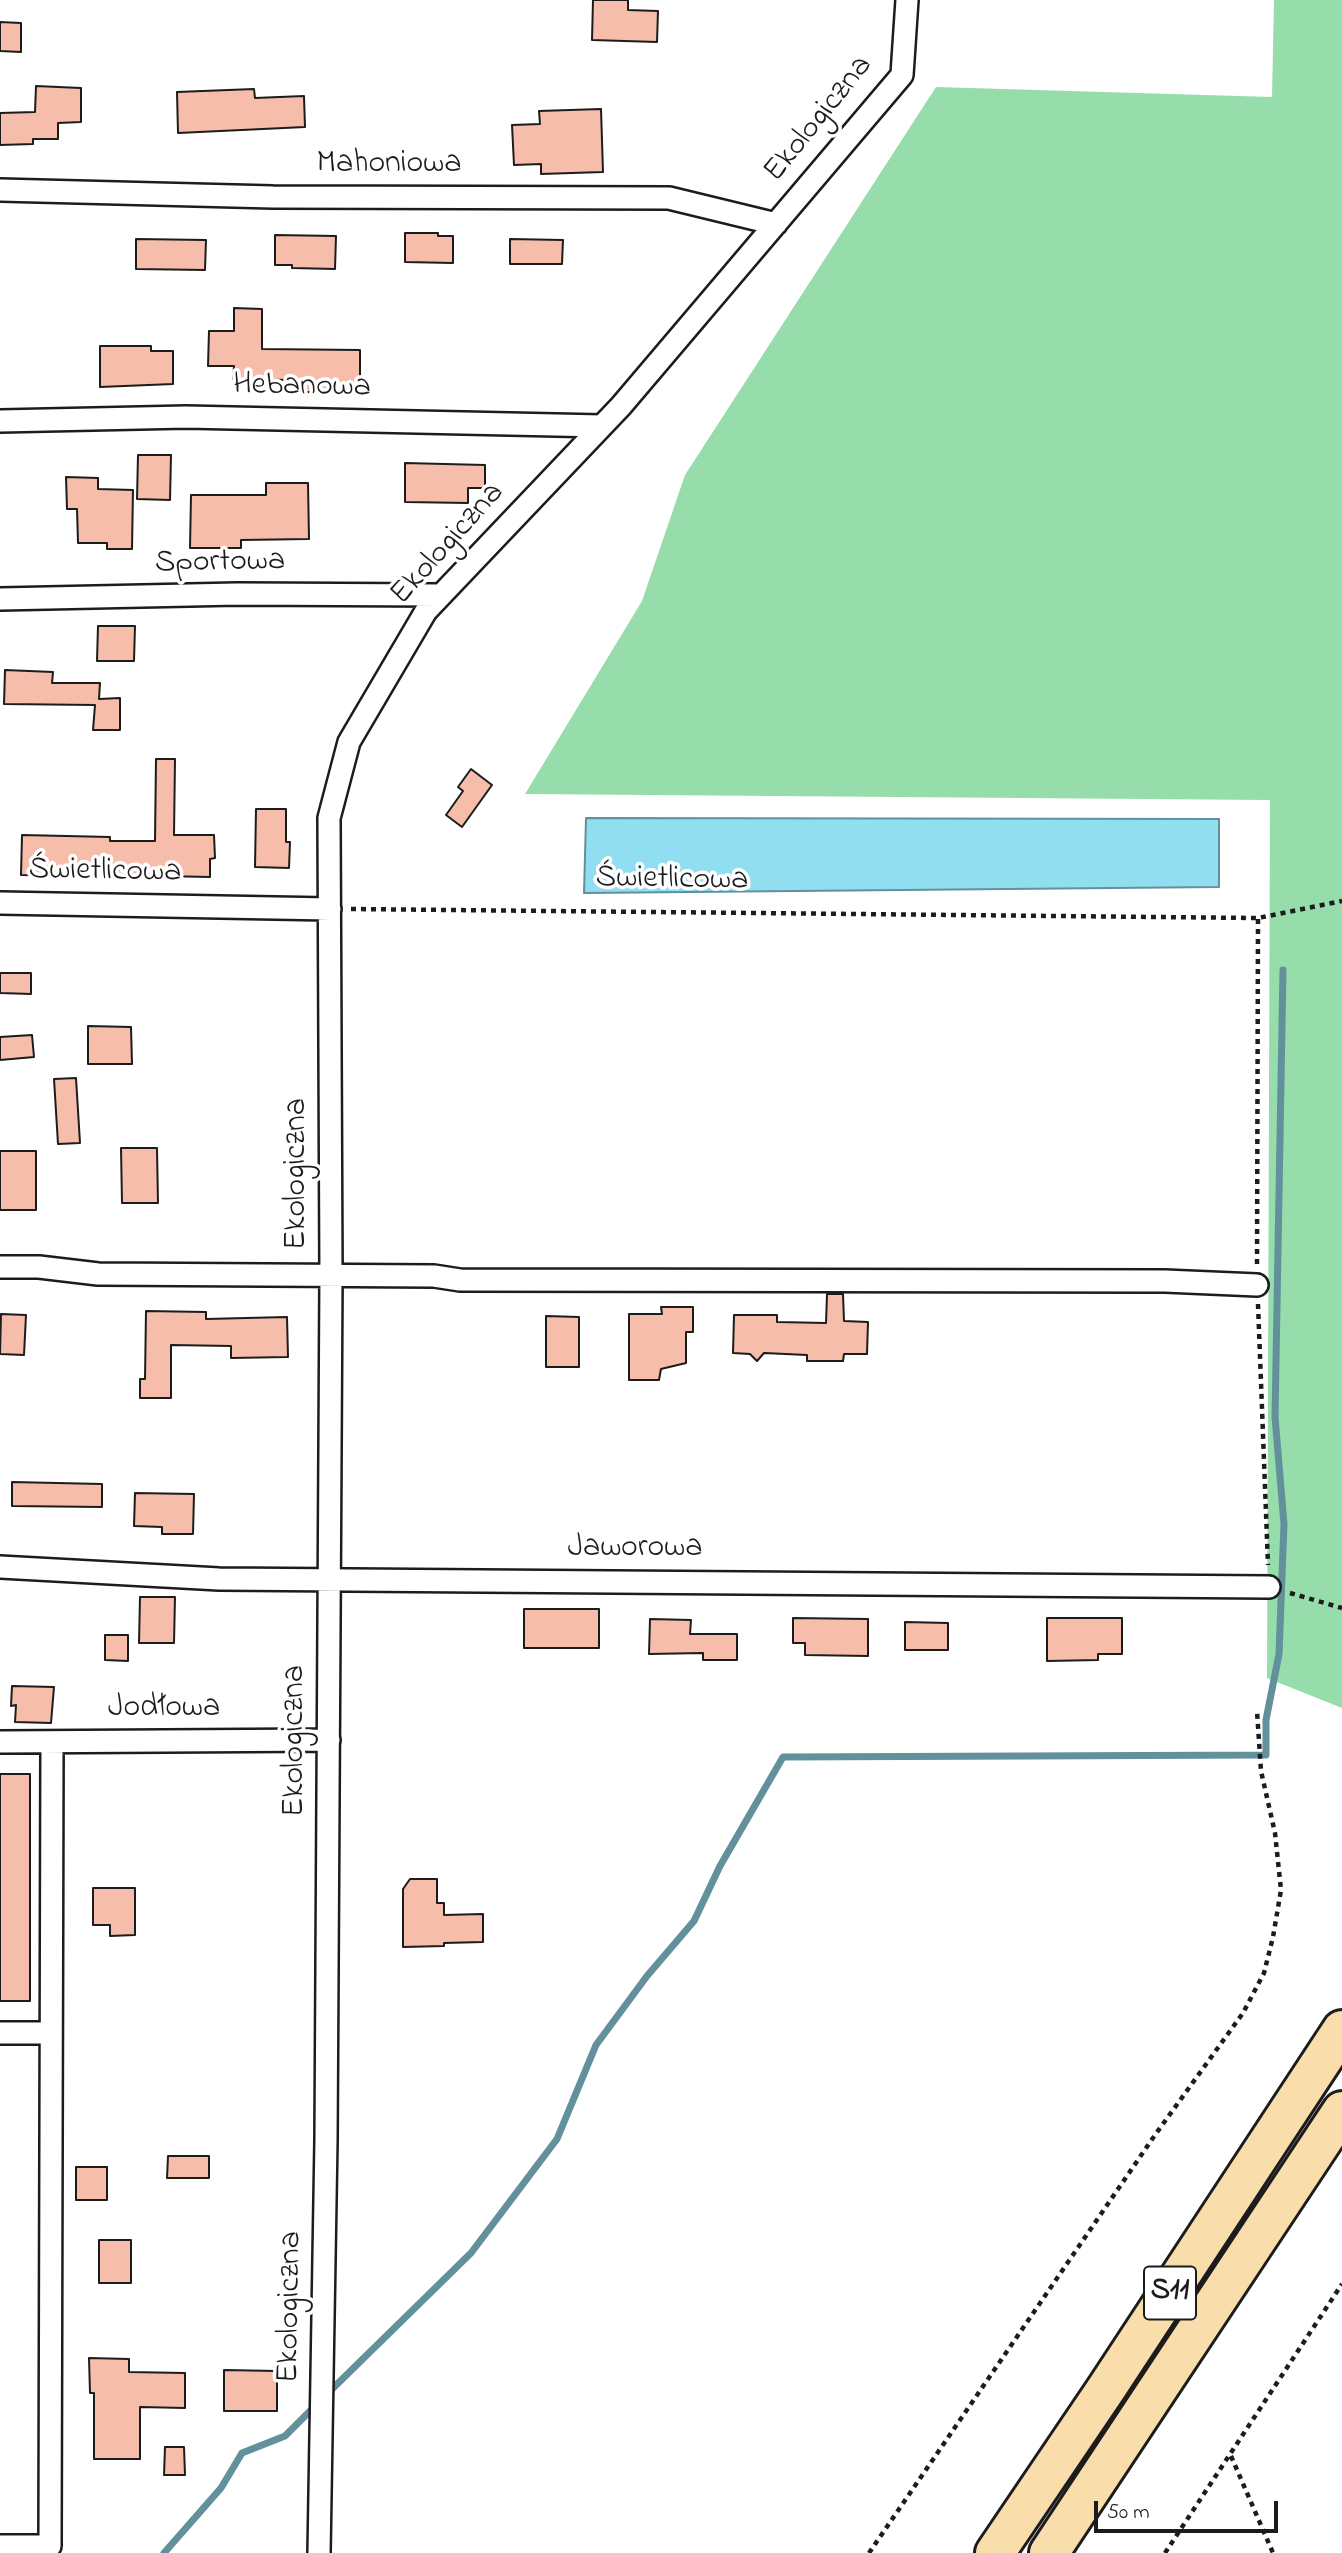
<!DOCTYPE html>
<meta charset="utf-8">
<style>
body{margin:0}
#map{position:relative;width:1342px;height:2553px;overflow:hidden;background:#fff;font-family:"Indie Flower",sans-serif}
canvas{display:block}
.scale{position:absolute;left:1094px;top:2501px;width:184px;height:32px;box-sizing:border-box;border:4px solid #1c1c1c;border-top:0;padding-left:9px;font-size:21px;line-height:24px;white-space:nowrap;color:#1c1c1c;-webkit-text-stroke:5px #fff;paint-order:stroke}
</style>
<div id="map">
<canvas width="1342" height="2553"></canvas>
<div class="scale">50 m</div>
</div>
<script>
const ctx = document.querySelector('canvas').getContext('2d');
ctx.lineJoin = 'round';
function fillPath(path, color) {
  ctx.fillStyle = color;
  ctx.fill(path, 'evenodd');
}
function trace(path, color, width, dash) {
  ctx.strokeStyle = color;
  ctx.lineWidth = width;
  ctx.lineCap = dash ? 'butt' : 'round';
  ctx.setLineDash(dash || []);
  ctx.stroke(path);
}
function write(font, color, halo, rows, align = 'center') {
  ctx.font = font + ' "Indie Flower",sans-serif';
  ctx.lineWidth = 7;
  ctx.setLineDash([]);
  ctx.textBaseline = 'middle';
  ctx.strokeStyle = halo;
  ctx.fillStyle = color;
  for (const [text, x, y, turn = 0] of rows) {
    ctx.save();
    ctx.translate(x, y);
    ctx.rotate((+turn || 0) * Math.PI / 180);
    ctx.textAlign = isNaN(turn) ? turn : align;
    if (halo) ctx.strokeText(text, 0, 0);
    ctx.fillText(text, 0, 0);
    ctx.restore();
  }
}
const green = new Path2D(`
 M 1274,0 L 1342,0 L 1342,1708 L 1267,1678 L 1270,800 L 525,794 L 642,601 L 685,475 L 936,87 L 1272,97 Z`);
const water = new Path2D(`
 M 586,818 L 1219,819 L 1219,887 L 584,893 Z`);
const stream = new Path2D(`
 M 326,2395 L 471,2253 L 557,2139 L 596,2045 L 647,1976 L 694,1921 L 720,1866 L 783,1757 L 1266,1755 L 1266,1720 L 1279,1654 L 1284,1524 L 1275,1417 L 1283,970
 M 164,2553 L 221,2488 L 242,2453 L 285,2436 L 318,2403`);
const building = new Path2D(`
 M 593,0 L 628,0 L 628,10 L 658,11 L 657,42 L 592,40 Z
 M 0,22 L 21,23 L 21,52 L 0,51 Z
 M 36,86 L 81,88 L 81,122 L 58,123 L 58,139 L 33,139 L 33,144 L 0,145 L 0,113 L 35,112 Z
 M 254,89 L 255,98 L 304,96 L 305,127 L 178,133 L 177,92 Z
 M 601,109 L 603,172 L 541,174 L 541,164 L 514,165 L 512,125 L 540,124 L 539,111 Z
 M 405,233 L 438,233 L 438,236 L 453,236 L 453,263 L 405,262 Z
 M 275,235 L 336,236 L 335,269 L 292,268 L 292,265 L 275,265 Z
 M 136,239 L 206,240 L 205,270 L 136,269 Z
 M 510,239 L 563,240 L 562,264 L 510,264 Z
 M 234,308 L 262,309 L 262,349 L 360,350 L 360,392 L 290,392 L 290,380 L 233,379 L 234,366 L 208,366 L 209,331 L 234,331 Z
 M 100,346 L 151,346 L 151,351 L 173,351 L 173,384 L 100,387 Z
 M 138,455 L 171,455 L 170,500 L 137,499 Z
 M 405,463 L 485,465 L 485,488 L 468,488 L 468,503 L 405,502 Z
 M 66,477 L 98,478 L 98,489 L 133,490 L 132,549 L 107,549 L 107,543 L 78,543 L 77,509 L 67,509 Z
 M 266,483 L 308,483 L 309,539 L 241,540 L 241,548 L 190,548 L 191,495 L 266,495 Z
 M 98,626 L 135,626 L 134,661 L 97,661 Z
 M 5,670 L 53,672 L 52,683 L 100,683 L 99,699 L 120,698 L 120,730 L 93,730 L 95,705 L 4,704 Z
 M 156,759 L 175,759 L 174,835 L 214,835 L 215,858 L 210,859 L 210,877 L 65,874 L 65,876 L 21,875 L 22,835 L 110,837 L 110,841 L 155,841 Z
 M 471,769 L 492,785 L 462,827 L 446,815 L 463,791 L 458,787 Z
 M 256,809 L 286,809 L 286,842 L 290,842 L 289,868 L 255,867 Z
 M 0,973 L 31,973 L 31,994 L 0,993 Z
 M 88,1026 L 131,1027 L 132,1064 L 88,1064 Z
 M 32,1035 L 34,1057 L 0,1060 L 0,1037 Z
 M 76,1078 L 80,1143 L 58,1144 L 54,1079 Z
 M 121,1148 L 157,1148 L 158,1203 L 122,1203 Z
 M 0,1151 L 36,1151 L 36,1210 L 0,1210 Z
 M 827,1294 L 843,1294 L 844,1321 L 868,1322 L 867,1354 L 844,1354 L 843,1361 L 807,1361 L 807,1355 L 764,1353 L 757,1361 L 750,1354 L 733,1353 L 734,1315 L 777,1315 L 777,1322 L 826,1323 Z
 M 661,1307 L 693,1307 L 693,1332 L 686,1332 L 686,1363 L 661,1369 L 659,1380 L 629,1380 L 629,1314 L 662,1314 Z
 M 146,1311 L 206,1312 L 206,1319 L 287,1317 L 288,1357 L 231,1358 L 231,1346 L 171,1345 L 171,1398 L 140,1398 L 140,1379 L 145,1379 Z
 M 1,1314 L 26,1315 L 24,1355 L 0,1354 Z
 M 546,1316 L 579,1317 L 579,1367 L 546,1367 Z
 M 12,1482 L 102,1484 L 102,1507 L 12,1506 Z
 M 135,1493 L 194,1494 L 193,1534 L 162,1534 L 162,1527 L 134,1526 Z
 M 140,1597 L 175,1597 L 174,1643 L 139,1643 Z
 M 524,1609 L 599,1609 L 599,1648 L 524,1648 Z
 M 793,1618 L 868,1619 L 868,1656 L 805,1655 L 805,1643 L 793,1643 Z
 M 1047,1618 L 1122,1618 L 1122,1654 L 1098,1654 L 1098,1660 L 1047,1661 Z
 M 650,1619 L 691,1620 L 690,1634 L 737,1634 L 737,1660 L 703,1660 L 703,1653 L 649,1654 Z
 M 905,1622 L 948,1623 L 948,1650 L 905,1650 Z
 M 105,1635 L 128,1635 L 128,1661 L 105,1660 Z
 M 12,1686 L 54,1687 L 51,1723 L 15,1722 L 16,1705 L 11,1706 Z
 M 0,1774 L 30,1774 L 30,2001 L 0,2001 Z
 M 410,1879 L 437,1879 L 437,1903 L 444,1903 L 444,1915 L 483,1914 L 483,1942 L 444,1943 L 444,1946 L 403,1947 L 403,1889 Z
 M 93,1888 L 135,1888 L 135,1935 L 110,1936 L 110,1925 L 93,1925 Z
 M 168,2156 L 209,2156 L 209,2178 L 167,2178 Z
 M 76,2167 L 107,2167 L 107,2200 L 76,2200 Z
 M 99,2240 L 131,2240 L 131,2283 L 99,2283 Z
 M 89,2358 L 129,2359 L 129,2372 L 185,2373 L 185,2408 L 140,2407 L 140,2459 L 94,2459 L 94,2393 L 90,2393 Z
 M 224,2370 L 277,2371 L 277,2411 L 224,2411 Z
 M 165,2447 L 184,2447 L 185,2475 L 164,2475 Z`);
const path = new Path2D(`
 M 351,909 L 1258,918 L 1342,901
 M 1257,1264 L 1258,918
 M 1258,1304 L 1268,1565
 M 1290,1593 L 1342,1608
 M 1231,2456 L 1273,2553
 M 869,2553 L 1155,2135 L 1243,2013 L 1264,1973 L 1273,1937 L 1281,1890 L 1275,1833 L 1261,1771 L 1257,1711
 M 1165,2553 L 1342,2284`);
const minor = new Path2D(`
 M 0,190 L 273,197 L 669,198 L 776,224
 M 0,421 L 186,417 L 602,426
 M 0,599 L 237,594 L 441,595
 M 0,903 L 330,909
 M 0,1267 L 39,1267 L 98,1274 L 434,1276 L 460,1280 L 1165,1281 L 1257,1285
 M 0,1567 L 219,1579 L 1269,1587
 M 0,1742 L 329,1740
 M 0,2033 L 50,2033
 M 0,2546 L 50,2546 L 52,1742
 M 319,2553 L 326,2140 L 331,1275 L 329,818 L 349,742 L 426,611 L 621,406 L 902,75 L 907,0`);
const motorway = new Path2D(`
 M 995,2553 L 1106,2389 L 1342,2030
 M 1049,2553 L 1342,2111`);
const shields = [
 [1170,2293,52]
];
const shieldNames = [
 ["S11",1170,2293]
];
const streetNames = [
 ["Ekologiczna",820,120,-51],
 ["Mahoniowa",389,166],
 ["Hebanowa",302,388,1],
 ["Ekologiczna",449,545,-48],
 ["Sportowa",220,564,-1],
 ["Świetlicowa",105,873,1],
 ["Świetlicowa",672,881,1],
 ["Ekologiczna",299,1174,-90],
 ["Jaworowa",635,1550],
 ["Jodłowa",164,1710],
 ["Ekologiczna",297,1741,-90],
 ["Ekologiczna",292,2307,-89]
];
fillPath(green, '#96ddab');
fillPath(water, '#90deef');
trace(water, '#62909b', 2);
trace(stream, '#62909b', 7);
fillPath(building, '#f6beaa');
trace(building, '#1c1c1c', 2);
trace(minor, '#1c1c1c', 26);
trace(motorway, '#1c1c1c', 44);
trace(path, '#1c1c1c', 4.5, [5, 5]);
trace(minor, '#fff', 21);
trace(motorway, '#f9ddab', 38);
for (const [x, y, w] of shields) {
  const box = new Path2D();
  box.roundRect(x - w / 2, y - 26.5, w, 53, 5);
  ctx.fillStyle = '#fff';
  ctx.fill(box);
  trace(box, '#1c1c1c', 2);
}
write('bold 30px', '#1c1c1c', null, shieldNames);
write('32px', '#1c1c1c', '#fff', streetNames);
</script>
